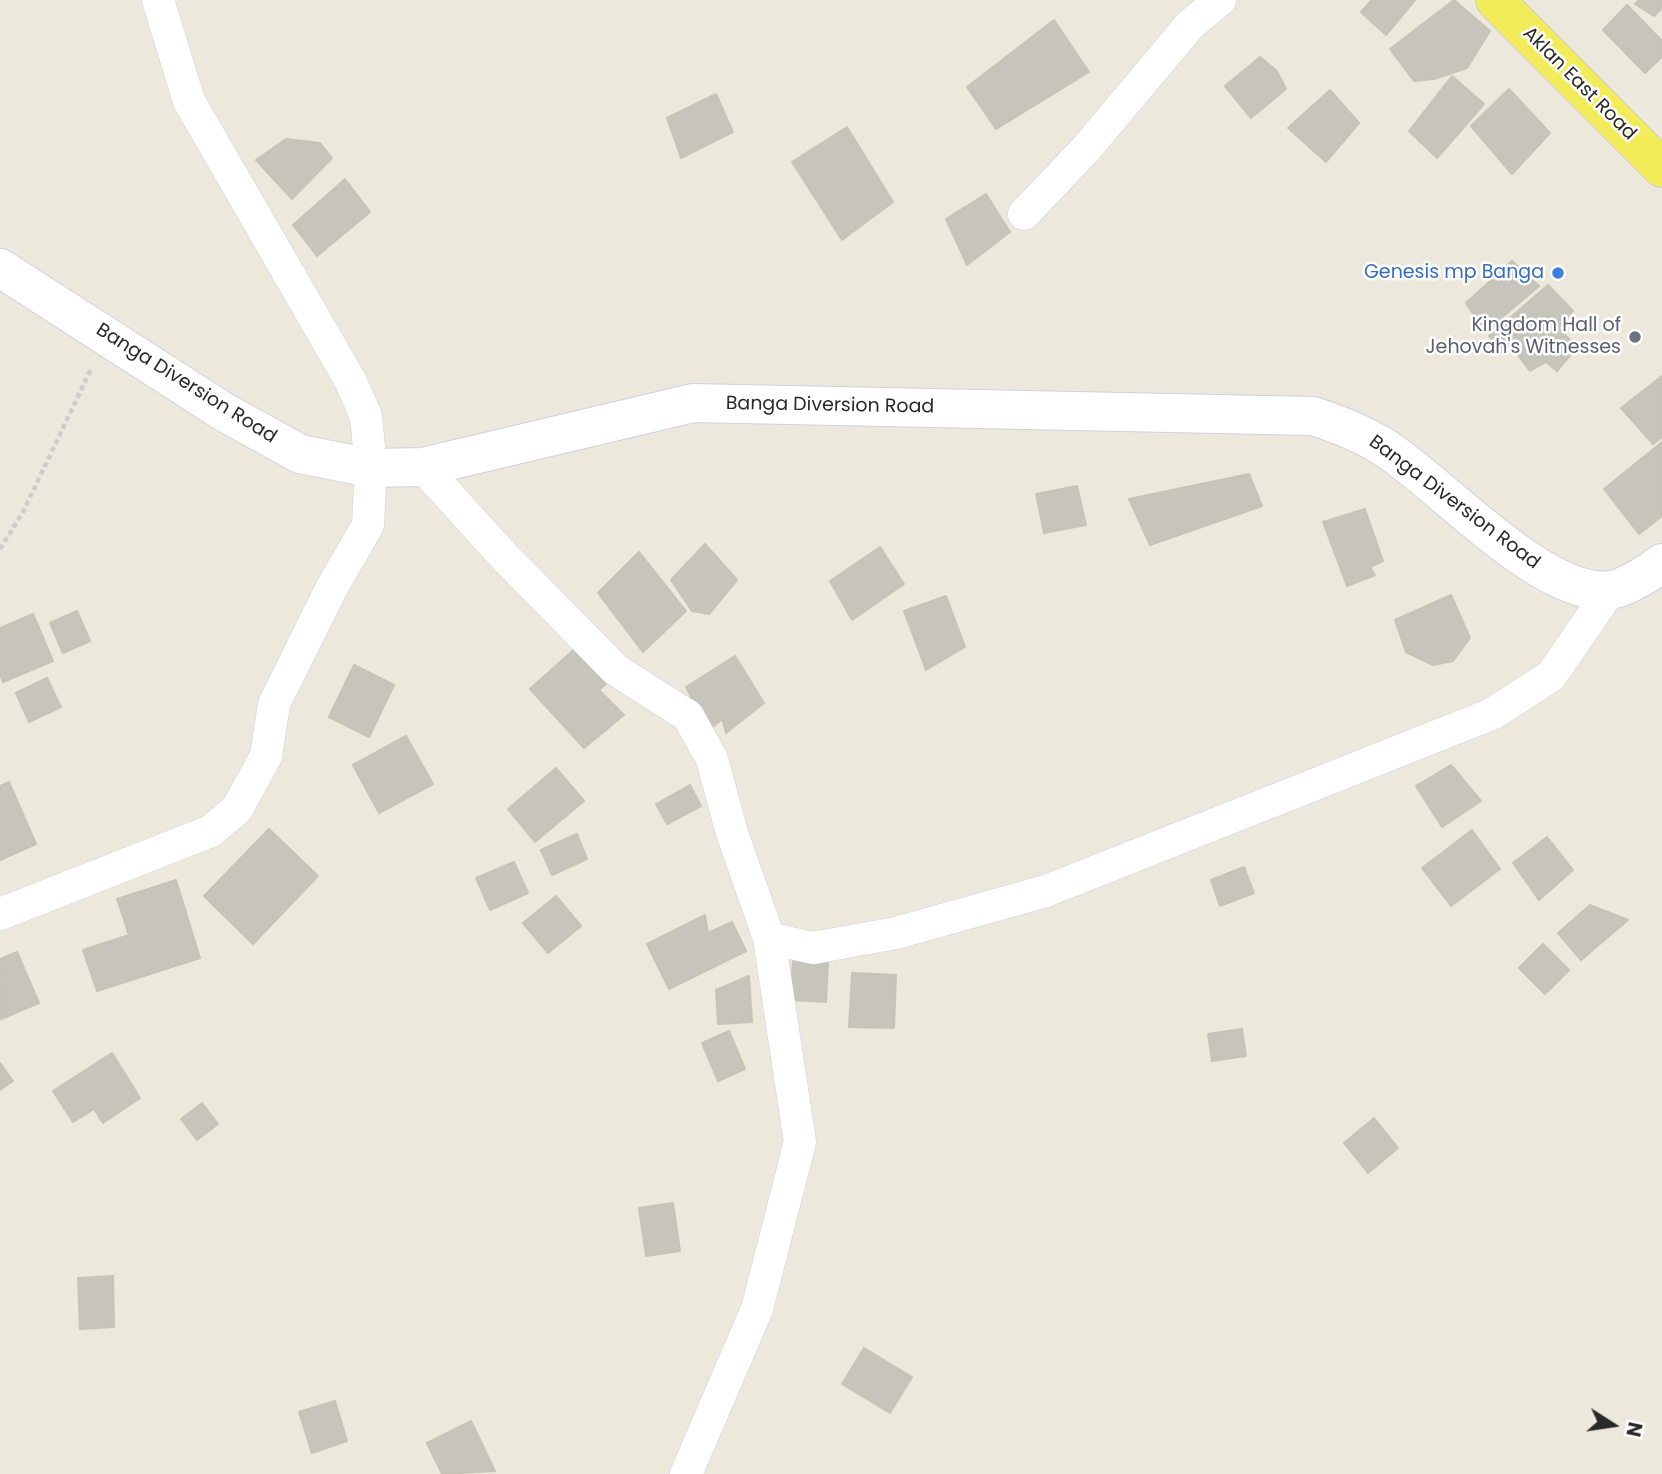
<!DOCTYPE html>
<style>
body{margin:0}
#map{position:relative;width:1662px;height:1474px;overflow:hidden;background:#ece8db;font-family:Poppins,sans-serif}
canvas{display:block}
.north{position:absolute;left:1578px;top:1390px;width:70px;height:70px;-webkit-text-stroke:5px #fff;paint-order:stroke;rotate:102deg;font-size:19px;font-weight:700;line-height:28px;text-align:center;color:#292929}
.north::after{content:'';display:block;margin:auto;width:24px;height:32px;background:#292929;clip-path:polygon(50% 0,100% 100%,50% 72%,0 100%)}
</style>
<div id="map">
<canvas width="1662" height="1474"></canvas>
<div class="north">N</div>
</div>
<script>
const ctx = document.querySelector('canvas').getContext('2d');
ctx.lineJoin = 'round';
function fillPath(path, color) {
  ctx.fillStyle = color;
  ctx.fill(path, 'evenodd');
}
function trace(path, color, width, dash) {
  ctx.strokeStyle = color;
  ctx.lineWidth = width;
  ctx.lineCap = dash ? 'butt' : 'round';
  ctx.setLineDash(dash || []);
  ctx.stroke(path);
}
function write(font, color, halo, rows, align = 'center') {
  ctx.font = font + ' Poppins,sans-serif';
  ctx.lineWidth = 5;
  ctx.setLineDash([]);
  ctx.textBaseline = 'middle';
  ctx.strokeStyle = halo;
  ctx.fillStyle = color;
  for (const [text, x, y, turn = 0] of rows) {
    ctx.save();
    ctx.translate(x, y);
    ctx.rotate((+turn || 0) * Math.PI / 180);
    ctx.textAlign = isNaN(turn) ? turn : align;
    if (halo) ctx.strokeText(text, 0, 0);
    ctx.fillText(text, 0, 0);
    ctx.restore();
  }
}
const building = new Path2D(`
 M 1372,0 L 1415,0 L 1386,35 L 1361,12 Z
 M 1454,0 L 1490,31 L 1467,68 L 1434,79 L 1414,81 L 1390,49 Z
 M 1639,0 L 1662,0 L 1662,8 L 1654,16 L 1635,4 Z
 M 1627,5 L 1662,41 L 1662,57 L 1645,73 L 1603,30 Z
 M 1054,20 L 1089,72 L 996,129 L 967,87 Z
 M 1260,57 L 1277,71 L 1286,89 L 1251,118 L 1225,86 Z
 M 1452,76 L 1484,104 L 1437,158 L 1409,131 Z
 M 1509,89 L 1550,133 L 1512,174 L 1471,126 Z
 M 1330,90 L 1359,123 L 1326,162 L 1288,128 Z
 M 716,94 L 733,132 L 681,158 L 667,118 Z
 M 847,127 L 893,202 L 842,240 L 792,162 Z
 M 286,139 L 320,143 L 332,158 L 292,199 L 256,160 Z
 M 345,179 L 370,212 L 317,256 L 293,225 Z
 M 986,194 L 1010,232 L 967,265 L 946,219 Z
 M 1512,261 L 1539,286 L 1485,332 L 1466,303 Z
 M 1548,285 L 1573,311 L 1558,328 L 1577,347 L 1557,371 L 1546,362 L 1530,371 L 1510,345 L 1502,352 L 1489,336 Z
 M 1662,376 L 1662,437 L 1653,444 L 1621,408 Z
 M 1662,442 L 1662,516 L 1639,534 L 1604,489 Z
 M 1249,474 L 1262,506 L 1150,545 L 1129,499 Z
 M 1077,486 L 1086,525 L 1044,533 L 1036,494 Z
 M 1365,509 L 1383,561 L 1370,567 L 1375,575 L 1347,586 L 1323,522 Z
 M 705,544 L 737,580 L 709,614 L 692,611 L 671,580 Z
 M 880,547 L 904,584 L 852,620 L 830,581 Z
 M 639,552 L 686,611 L 643,652 L 598,593 Z
 M 1451,595 L 1470,638 L 1453,661 L 1433,665 L 1406,652 L 1395,620 Z
 M 946,596 L 965,647 L 926,670 L 904,611 Z
 M 77,611 L 90,641 L 63,653 L 50,623 Z
 M 33,614 L 53,661 L 3,682 L 0,675 L 0,628 Z
 M 579,645 L 610,680 L 599,690 L 624,715 L 584,748 L 530,689 Z
 M 735,656 L 764,703 L 726,733 L 722,719 L 708,731 L 686,687 Z
 M 354,665 L 394,685 L 369,737 L 329,717 Z
 M 47,678 L 61,707 L 29,722 L 16,693 Z
 M 406,736 L 433,784 L 379,813 L 353,765 Z
 M 1451,765 L 1481,801 L 1442,827 L 1416,786 Z
 M 556,768 L 584,801 L 535,842 L 508,809 Z
 M 9,782 L 36,844 L 0,860 L 0,786 Z
 M 690,785 L 701,806 L 667,824 L 656,804 Z
 M 269,829 L 318,876 L 253,944 L 204,896 Z
 M 1472,830 L 1500,869 L 1451,906 L 1422,868 Z
 M 577,834 L 587,859 L 552,875 L 541,850 Z
 M 1547,837 L 1573,870 L 1539,900 L 1513,863 Z
 M 514,862 L 528,893 L 490,910 L 476,878 Z
 M 1244,867 L 1254,893 L 1220,906 L 1211,880 Z
 M 176,880 L 200,958 L 97,991 L 83,950 L 129,935 L 117,899 Z
 M 556,896 L 581,926 L 548,953 L 523,923 Z
 M 1590,905 L 1628,920 L 1581,960 L 1558,933 Z
 M 705,915 L 708,933 L 732,922 L 746,951 L 669,989 L 647,944 Z
 M 1543,944 L 1569,970 L 1545,994 L 1519,968 Z
 M 17,952 L 39,1003 L 1,1019 L 0,959 Z
 M 793,961 L 828,963 L 826,1002 L 790,1000 Z
 M 852,973 L 896,975 L 894,1028 L 849,1027 Z
 M 749,976 L 752,1022 L 718,1024 L 716,990 Z
 M 1242,1029 L 1246,1056 L 1212,1061 L 1208,1034 Z
 M 729,1031 L 745,1069 L 718,1081 L 702,1043 Z
 M 112,1053 L 140,1098 L 103,1123 L 94,1109 L 73,1122 L 53,1091 Z
 M 0,1063 L 13,1081 L 0,1090 Z
 M 202,1103 L 218,1124 L 197,1140 L 181,1119 Z
 M 1374,1118 L 1398,1148 L 1368,1173 L 1344,1143 Z
 M 673,1203 L 680,1251 L 646,1256 L 639,1208 Z
 M 113,1276 L 114,1327 L 80,1329 L 78,1278 Z
 M 864,1348 L 912,1377 L 890,1413 L 842,1384 Z
 M 335,1401 L 347,1441 L 312,1453 L 299,1412 Z
 M 471,1421 L 495,1471 L 442,1474 L 427,1443 Z`);
const path = new Path2D(`
 M 0,549 L 23,512 L 92,367`);
const street = new Path2D(`
 M 1024,214 L 1085,150 L 1190,25 L 1220,0
 M 423,467 L 501,553 L 616,670 L 688,716 L 712,759 L 732,833 L 769,938
 M 0,914 L 211,831 L 237,809 L 266,756 L 274,704 L 331,589 L 368,525 L 371,468 L 366,416 L 350,380 L 189,101 L 158,0
 M 686,1474 L 757,1309 L 800,1142 L 769,938 L 813,948 L 896,933 L 1046,891 L 1492,714 L 1551,676 L 1610,590`);
const secondary = new Path2D(`
 M 0,268 L 224,412 L 300,454 L 371,468 L 423,467 L 693,403 L 1313,416 C 1338,424 1359,432 1382,446 C 1439,481 1542,598 1610,590 C 1626,588 1649,573 1662,563`);
const primary = new Path2D(`
 M 1495,0 L 1662,168`);
const markers = [
 [1558,273,7,"#3f7fe0"],
 [1635,337,7,"#6b7280"]
];
const streetNames = [
 ["Aklan East Road",1579,84,45],
 ["Banga Diversion Road",186,384,32],
 ["Banga Diversion Road",830,406,1],
 ["Banga Diversion Road",1454,503,37]
];
const shopNames = [
 ["Genesis mp Banga",1544,273]
];
const worshipNames = [
 ["Kingdom Hall of",1621,326],
 ["Jehovah's Witnesses",1621,348]
];
fillPath(building, '#c7c4bb');
trace(building, '#c7c4b5', 2);
trace(street, '#d0d0e3', 33);
trace(secondary, '#d0d0e3', 40);
trace(primary, '#ccc', 40);
trace(path, '#ccc', 4.5, [5, 3.5]);
trace(street, '#fff', 32);
trace(secondary, '#fff', 38);
trace(primary, '#f2ec5a', 38);
for (const [x, y, r, color] of markers) {
  const dot = new Path2D();
  dot.arc(x, y, r, 0, 2 * Math.PI);
  ctx.fillStyle = color;
  ctx.fill(dot);
  trace(dot, '#fff', 2.5);
}
write('19px', '#292929', '#fff', streetNames);
write('19px', '#366cbe', '#fff', shopNames, 'right');
write('19px', '#5b616d', '#fff', worshipNames, 'right');
</script>
